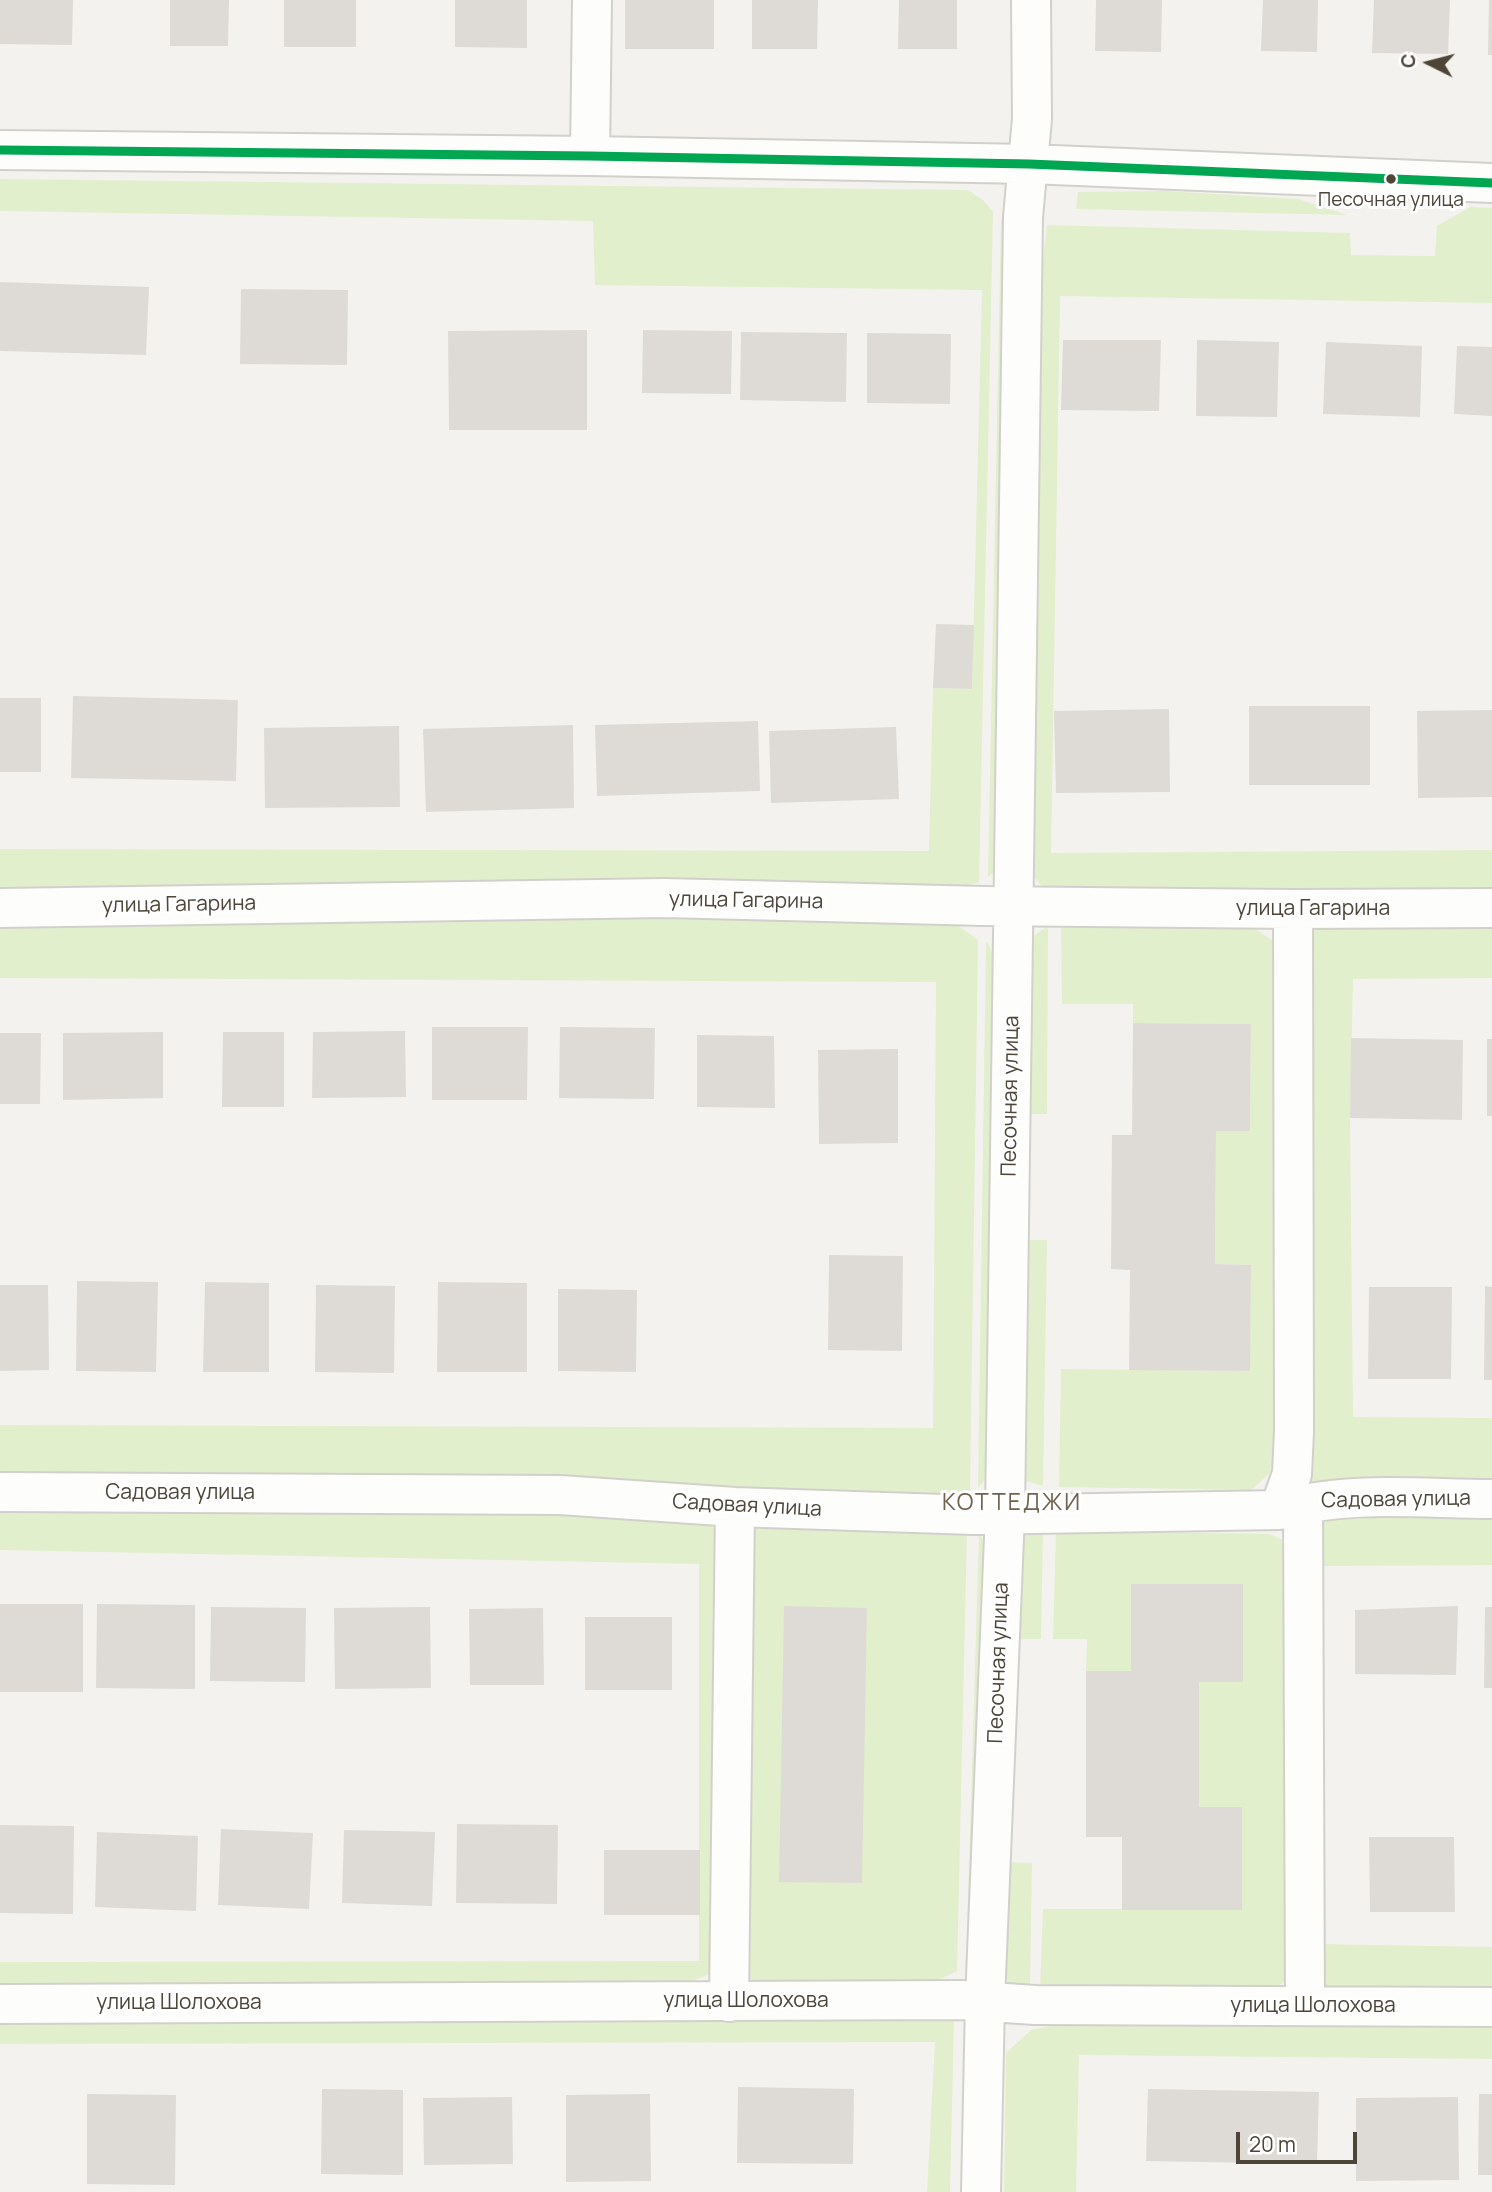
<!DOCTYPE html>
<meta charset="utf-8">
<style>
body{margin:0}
#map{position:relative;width:1492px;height:2192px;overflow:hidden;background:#f4f2ee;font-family:Manrope,sans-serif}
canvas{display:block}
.north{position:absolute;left:1394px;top:28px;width:70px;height:70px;-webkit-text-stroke:5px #fff;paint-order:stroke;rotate:276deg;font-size:19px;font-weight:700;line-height:28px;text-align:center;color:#4c4538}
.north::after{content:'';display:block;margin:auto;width:24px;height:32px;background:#4c4538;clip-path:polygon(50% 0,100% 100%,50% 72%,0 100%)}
.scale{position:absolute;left:1236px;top:2132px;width:121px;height:32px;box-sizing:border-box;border:4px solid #4c4538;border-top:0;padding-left:9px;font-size:21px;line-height:24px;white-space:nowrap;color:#4c4538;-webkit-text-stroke:5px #fff;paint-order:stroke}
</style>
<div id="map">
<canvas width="1492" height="2192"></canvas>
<div class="north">С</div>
<div class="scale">20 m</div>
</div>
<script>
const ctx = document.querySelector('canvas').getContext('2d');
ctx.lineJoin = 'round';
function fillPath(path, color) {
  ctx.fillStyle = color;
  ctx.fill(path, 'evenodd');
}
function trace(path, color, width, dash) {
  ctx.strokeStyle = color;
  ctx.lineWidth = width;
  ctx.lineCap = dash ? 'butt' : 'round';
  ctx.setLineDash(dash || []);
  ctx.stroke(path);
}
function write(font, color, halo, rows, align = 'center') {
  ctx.font = font + ' Manrope,sans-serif';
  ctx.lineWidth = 6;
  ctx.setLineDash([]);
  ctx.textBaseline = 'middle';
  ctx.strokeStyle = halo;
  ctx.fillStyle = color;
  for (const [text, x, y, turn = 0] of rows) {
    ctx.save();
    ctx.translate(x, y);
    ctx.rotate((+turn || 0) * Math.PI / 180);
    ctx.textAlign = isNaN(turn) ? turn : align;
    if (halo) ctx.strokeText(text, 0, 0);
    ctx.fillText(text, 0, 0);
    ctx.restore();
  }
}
const green = new Path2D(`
 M 0,179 L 968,190 L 983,200 L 993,212 L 979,882 L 959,888 L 0,891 L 0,849 L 929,851 L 933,688 L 972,689 L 982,290 L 595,285 L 593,221 L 0,211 Z
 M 1165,191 L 1298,199 L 1347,215 L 1076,209 L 1078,192 Z
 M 1470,207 L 1492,208 L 1492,303 L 1060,296 L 1051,853 L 1492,850 L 1492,888 L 1044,888 L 1030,873 L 1043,262 L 1047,225 L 1350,233 L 1351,255 L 1435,256 L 1437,226 Z
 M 1001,220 L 1009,221 L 997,869 L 988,877 Z
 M 673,916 L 952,921 L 978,940 L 970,1492 L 952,1499 L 0,1478 L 0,1425 L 933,1428 L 936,982 L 0,978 L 0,926 Z
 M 1249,925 L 1272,940 L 1282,964 L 1276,1468 L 1251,1490 L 1059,1487 L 1061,1369 L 1249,1371 L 1251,1265 L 1215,1264 L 1216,1131 L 1250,1131 L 1251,1024 L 1133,1023 L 1133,1004 L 1062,1004 L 1061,927 Z
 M 1492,925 L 1492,978 L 1353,979 L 1350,1118 L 1353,1417 L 1492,1418 L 1492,1485 L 1304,1487 L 1309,927 Z
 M 1048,926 L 1047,1114 L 1030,1114 L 1032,937 Z
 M 986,941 L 996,957 L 987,1477 L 978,1488 Z
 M 1029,1240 L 1047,1240 L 1043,1486 L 1024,1480 Z
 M 0,1505 L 708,1515 L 724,1532 L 715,1972 L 682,1985 L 0,1990 L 0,1962 L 699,1961 L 699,1564 L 0,1550 Z
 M 1343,1509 L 1492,1509 L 1492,1565 L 1316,1566 L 1318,1522 Z
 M 761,1523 L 967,1529 L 957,1971 L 938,1980 L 753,1981 L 744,1967 L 749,1532 Z
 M 1043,1531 L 1041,1639 L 1015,1639 L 1019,1533 Z
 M 1056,1531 L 1270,1534 L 1287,1542 L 1287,1972 L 1285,1981 L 1276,1988 L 1040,1990 L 1043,1909 L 1242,1909 L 1199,1807 L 1199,1682 L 1243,1682 L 1243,1585 L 1131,1585 L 1131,1671 L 1086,1671 L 1087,1639 L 1053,1639 Z
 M 979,1534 L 986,1543 L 974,1958 L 966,1967 Z
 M 1010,1862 L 1032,1863 L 1030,1988 L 1012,1986 L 1005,1978 Z
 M 1317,1944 L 1492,1947 L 1492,1992 L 1315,1990 Z
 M 0,2018 L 954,2019 L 950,2192 L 927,2192 L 935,2042 L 0,2044 Z
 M 1065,2023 L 1492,2024 L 1492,2059 L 1079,2055 L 1076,2192 L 1004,2192 L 1006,2053 L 1031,2030 Z`);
const building = new Path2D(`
 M 0,0 L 73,0 L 72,45 L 0,44 Z
 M 170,0 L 229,0 L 228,46 L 170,46 Z
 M 284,0 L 356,0 L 356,47 L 284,47 Z
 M 455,0 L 527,0 L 527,48 L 455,47 Z
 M 625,0 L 714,0 L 714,49 L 625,49 Z
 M 752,0 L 818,0 L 817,49 L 752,49 Z
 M 899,0 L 957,0 L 957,49 L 898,49 Z
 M 1096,0 L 1162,0 L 1161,52 L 1095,51 Z
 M 1263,0 L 1318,0 L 1317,52 L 1261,51 Z
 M 1374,0 L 1450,0 L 1448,54 L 1372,53 Z
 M 1489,0 L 1492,0 L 1492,55 L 1488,55 Z
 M 0,282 L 149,287 L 146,355 L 0,351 Z
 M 241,289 L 348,290 L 347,365 L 240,364 Z
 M 587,330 L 587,430 L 449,430 L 448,331 Z
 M 643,330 L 732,331 L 731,394 L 642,393 Z
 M 741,332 L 847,333 L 846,402 L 740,400 Z
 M 867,333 L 951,334 L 950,404 L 867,403 Z
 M 1063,340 L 1161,340 L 1159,411 L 1061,410 Z
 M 1197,340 L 1279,342 L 1277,417 L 1196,416 Z
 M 1326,342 L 1422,346 L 1420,417 L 1323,414 Z
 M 1457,346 L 1492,347 L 1492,416 L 1454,414 Z
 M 936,624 L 974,625 L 972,689 L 933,688 Z
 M 73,696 L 238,700 L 236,781 L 71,778 Z
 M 0,698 L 41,698 L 41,772 L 0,772 Z
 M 1249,706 L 1370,706 L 1370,785 L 1249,785 Z
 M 1169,709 L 1170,792 L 1056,793 L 1054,711 Z
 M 1492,710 L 1492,797 L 1418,798 L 1417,711 Z
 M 758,721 L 760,791 L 597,796 L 595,725 Z
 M 573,725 L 574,808 L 426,812 L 423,729 Z
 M 399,726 L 400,807 L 265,808 L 264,728 Z
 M 896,727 L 899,799 L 771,803 L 769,731 Z
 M 1133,1023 L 1251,1024 L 1250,1131 L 1216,1131 L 1215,1264 L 1251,1265 L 1250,1371 L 1129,1370 L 1130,1270 L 1111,1269 L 1112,1135 L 1132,1135 Z
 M 432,1027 L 528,1027 L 527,1100 L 432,1100 Z
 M 560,1027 L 655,1028 L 654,1099 L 559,1098 Z
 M 405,1031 L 406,1097 L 312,1098 L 313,1032 Z
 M 163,1032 L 163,1098 L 63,1100 L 63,1033 Z
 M 223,1032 L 284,1032 L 284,1107 L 222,1107 Z
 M 0,1033 L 41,1033 L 40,1104 L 0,1104 Z
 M 697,1035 L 774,1036 L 775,1108 L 697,1107 Z
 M 1351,1038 L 1463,1040 L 1462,1120 L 1350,1118 Z
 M 1487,1039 L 1492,1039 L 1492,1116 L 1487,1116 Z
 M 898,1049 L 898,1143 L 819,1144 L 818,1050 Z
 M 829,1255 L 903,1256 L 902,1351 L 828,1350 Z
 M 77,1281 L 158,1282 L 156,1372 L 76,1371 Z
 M 205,1282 L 269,1283 L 269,1372 L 203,1372 Z
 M 438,1282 L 527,1283 L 527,1372 L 437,1372 Z
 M 0,1285 L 48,1285 L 49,1370 L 0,1371 Z
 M 316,1285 L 395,1286 L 394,1373 L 315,1372 Z
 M 1485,1286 L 1492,1287 L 1492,1380 L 1484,1380 Z
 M 1369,1287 L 1452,1287 L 1451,1379 L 1368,1379 Z
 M 558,1289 L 637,1290 L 636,1372 L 558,1371 Z
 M 1131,1584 L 1243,1584 L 1243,1682 L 1199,1682 L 1199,1807 L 1242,1807 L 1242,1910 L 1122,1910 L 1122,1837 L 1086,1837 L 1086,1671 L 1131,1671 Z
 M 0,1604 L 83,1604 L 83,1692 L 0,1692 Z
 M 97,1604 L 195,1605 L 195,1689 L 96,1688 Z
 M 784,1606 L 867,1608 L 862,1883 L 779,1882 Z
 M 1458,1606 L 1456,1675 L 1355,1674 L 1355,1610 Z
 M 211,1607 L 306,1608 L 305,1682 L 210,1681 Z
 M 430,1607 L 431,1688 L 335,1689 L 334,1608 Z
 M 1485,1607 L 1492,1607 L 1492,1688 L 1484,1688 Z
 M 543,1608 L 544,1685 L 470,1685 L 469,1609 Z
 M 585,1617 L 672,1617 L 672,1690 L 585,1690 Z
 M 457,1824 L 558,1825 L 557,1904 L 456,1903 Z
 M 0,1825 L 74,1826 L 73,1914 L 0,1913 Z
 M 221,1829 L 313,1833 L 309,1909 L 218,1905 Z
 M 344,1830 L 435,1832 L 432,1906 L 342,1903 Z
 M 97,1832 L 198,1836 L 196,1911 L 95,1907 Z
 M 1369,1837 L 1454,1837 L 1455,1912 L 1370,1912 Z
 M 604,1850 L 700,1850 L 700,1915 L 604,1915 Z
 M 738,2087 L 854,2089 L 853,2164 L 737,2163 Z
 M 322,2089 L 403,2090 L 403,2175 L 321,2174 Z
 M 1148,2089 L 1319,2092 L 1317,2164 L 1146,2161 Z
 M 87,2094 L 176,2095 L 175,2185 L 87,2184 Z
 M 650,2094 L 651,2181 L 566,2182 L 566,2095 Z
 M 1479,2094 L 1492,2094 L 1492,2175 L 1478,2175 Z
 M 512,2097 L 513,2164 L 424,2165 L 423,2098 Z
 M 1458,2097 L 1459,2180 L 1356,2181 L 1356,2098 Z`);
const minor = new Path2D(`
 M 0,150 L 590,156 L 1029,164 L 1492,183
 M 590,156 L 592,0
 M 0,908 L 665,898 L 983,906 L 1293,909 L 1492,908
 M 0,1492 L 560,1495 L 735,1507 L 974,1515 L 1279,1510 C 1346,1490 1423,1499 1492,1499
 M 1303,1503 L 1305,2006
 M 1279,1510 L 1292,1474 L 1294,1431 L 1293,909
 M 729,2002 L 735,1507
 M 0,2004 L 961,2000 L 1035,2005 L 1492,2007
 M 981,2192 L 985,2001 L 1005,1513 L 1023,217 L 1032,119 L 1031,0`);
const bus1 = new Path2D(`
 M 0,150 L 590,156 L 1029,164 L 1492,183`);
const markers = [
 [1391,179,6,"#4c4538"]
];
const busNames = [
 ["Песочная улица",1391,201]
];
const streetNames = [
 ["улица Гагарина",746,901,1],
 ["улица Гагарина",179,905,-1],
 ["улица Гагарина",1313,909],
 ["Песочная улица",1011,1096,-89],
 ["Садовая улица",180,1493],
 ["Садовая улица",1396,1500,-1],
 ["Садовая улица",747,1506,3],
 ["Песочная улица",999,1663,-88],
 ["улица Шолохова",746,2001],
 ["улица Шолохова",179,2003],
 ["улица Шолохова",1313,2006]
];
const neighbourhoodNames = [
 ["КОТТЕДЖИ",1012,1504]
];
fillPath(green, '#e1efcd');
fillPath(building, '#dedbd6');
trace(minor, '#d2d0cb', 42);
trace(minor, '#fdfdfc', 38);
trace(bus1, '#00a651', 9);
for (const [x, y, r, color] of markers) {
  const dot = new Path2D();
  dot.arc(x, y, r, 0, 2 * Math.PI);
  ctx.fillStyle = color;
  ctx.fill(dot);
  trace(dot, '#fff', 2.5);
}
write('19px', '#4c4538', '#fff', busNames);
write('21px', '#4c4538', '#fff', streetNames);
ctx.letterSpacing = '2px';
write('23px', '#70634e', '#fff', neighbourhoodNames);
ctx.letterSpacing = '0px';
</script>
